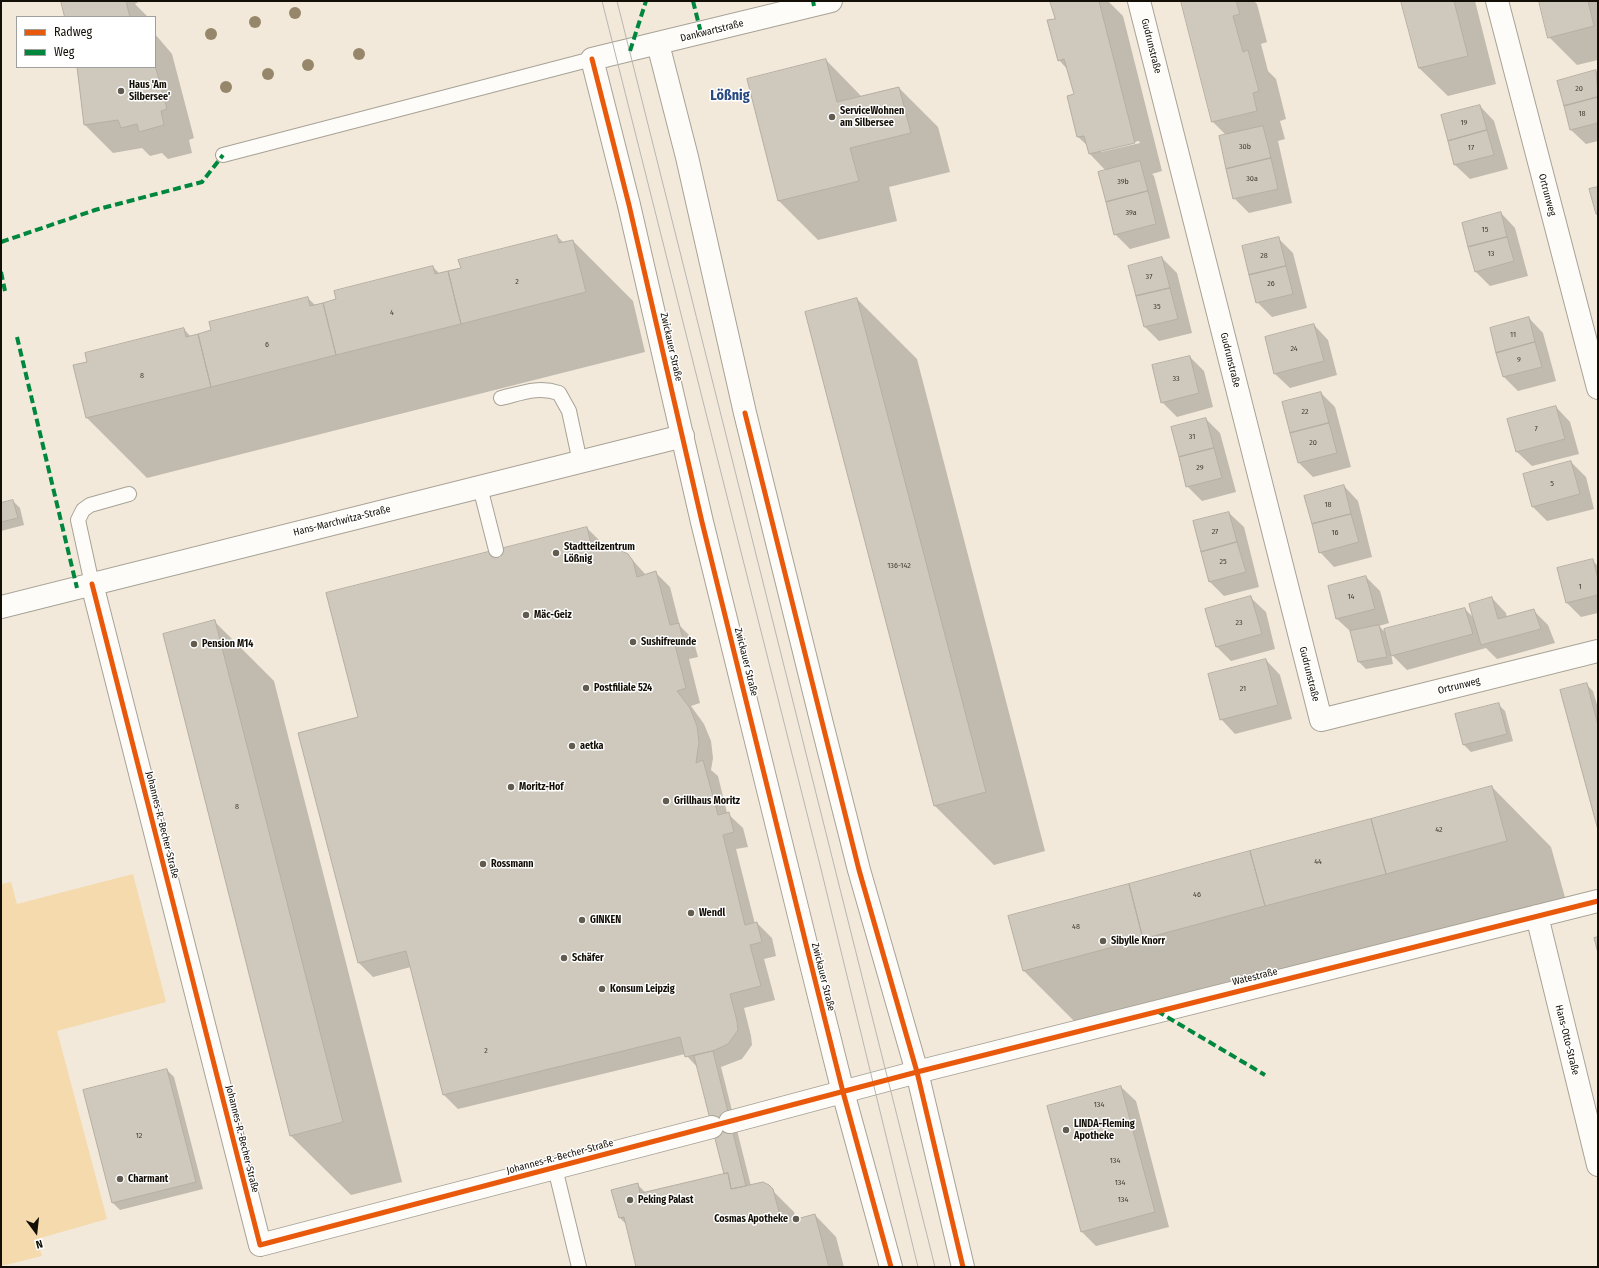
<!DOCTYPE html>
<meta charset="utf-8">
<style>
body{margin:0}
#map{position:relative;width:1599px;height:1268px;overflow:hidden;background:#f2e9da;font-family:"Fira Sans Condensed",sans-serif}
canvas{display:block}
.frame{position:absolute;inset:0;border:2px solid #140f06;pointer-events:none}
.legend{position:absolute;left:16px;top:16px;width:140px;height:52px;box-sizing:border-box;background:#fff;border:1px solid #a19f9b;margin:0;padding:5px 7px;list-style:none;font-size:12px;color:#140f06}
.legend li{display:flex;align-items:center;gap:8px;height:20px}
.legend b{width:20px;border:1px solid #a19f9b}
.north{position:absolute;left:16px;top:1212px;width:40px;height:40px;-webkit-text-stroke:3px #fff;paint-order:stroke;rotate:165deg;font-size:11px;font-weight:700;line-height:16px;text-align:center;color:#140f06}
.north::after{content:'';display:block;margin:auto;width:14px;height:18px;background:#140f06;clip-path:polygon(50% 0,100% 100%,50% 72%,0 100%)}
</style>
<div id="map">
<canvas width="1599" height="1268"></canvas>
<div class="frame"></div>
<ul class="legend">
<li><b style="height:5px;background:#e8590c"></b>Radweg</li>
<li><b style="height:5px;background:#00873e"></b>Weg</li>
</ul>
<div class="north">N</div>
</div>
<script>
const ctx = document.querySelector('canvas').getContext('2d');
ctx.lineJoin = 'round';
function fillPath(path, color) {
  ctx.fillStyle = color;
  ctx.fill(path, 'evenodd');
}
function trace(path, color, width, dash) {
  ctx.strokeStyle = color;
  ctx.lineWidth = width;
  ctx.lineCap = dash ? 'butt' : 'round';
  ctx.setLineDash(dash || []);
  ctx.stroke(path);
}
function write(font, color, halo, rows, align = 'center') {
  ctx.font = font + ' "Fira Sans Condensed",sans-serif';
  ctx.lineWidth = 3;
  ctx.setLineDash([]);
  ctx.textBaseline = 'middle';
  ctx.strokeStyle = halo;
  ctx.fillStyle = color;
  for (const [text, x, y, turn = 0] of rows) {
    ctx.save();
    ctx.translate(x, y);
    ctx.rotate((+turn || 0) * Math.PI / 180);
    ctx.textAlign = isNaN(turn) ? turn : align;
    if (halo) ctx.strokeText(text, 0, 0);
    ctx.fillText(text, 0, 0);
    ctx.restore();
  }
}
const green = new Path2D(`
 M 133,874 L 166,1002 L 57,1031 L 107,1219 L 37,1239 L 42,1256 L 1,1266 L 1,884 L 11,882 L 17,904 Z`);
const shadow = new Path2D(`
 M 62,1 L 140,1 L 135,4 L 148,17 L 65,17 Z
 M 1051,1 L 1108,1 L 1123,16 L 1162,171 L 1152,174 L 1154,176 L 1170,238 L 1130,249 L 1115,234 L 1106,171 L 1090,154 L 1088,146 L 1078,137 L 1068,97 L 1075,95 L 1068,70 L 1059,60 L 1056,19 ZM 1139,141 L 1140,143 L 1101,152 L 1101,150 Z
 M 1182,1 L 1254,1 L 1257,4 L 1267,42 L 1261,44 L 1268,71 L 1276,79 L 1286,119 L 1280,121 L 1285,139 L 1278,141 L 1292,203 L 1249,213 L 1234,198 L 1227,136 L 1213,122 Z
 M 1403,1 L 1475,1 L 1496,84 L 1448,96 L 1419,68 Z
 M 1540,1 L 1598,1 L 1598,60 L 1577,65 L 1549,37 Z
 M 155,34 L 172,54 L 194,138 L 189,140 L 192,153 L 168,159 L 162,153 L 150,156 L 142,148 L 113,153 L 85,125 L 77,67 L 155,67 Z
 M 826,60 L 862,97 L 899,88 L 938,127 L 950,172 L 889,187 L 897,221 L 818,240 L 779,201 L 749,79 Z
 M 1596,71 L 1598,73 L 1598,141 L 1586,144 L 1571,130 L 1558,81 Z
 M 1480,106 L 1494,121 L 1508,169 L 1470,179 L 1455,165 Z
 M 1501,213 L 1515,228 L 1528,276 L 1490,286 L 1476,272 L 1463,223 Z
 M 557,236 L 564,243 L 573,241 L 633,301 L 645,352 L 147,478 L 87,418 L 74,366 L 184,329 L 191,337 L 308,298 L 315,305 L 337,300 L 433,267 L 440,274 L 462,269 Z
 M 1278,238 L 1293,253 L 1307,308 L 1272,317 L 1257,302 Z
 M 1162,258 L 1177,273 L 1192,333 L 1159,341 L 1145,327 L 1129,267 Z
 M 857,299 L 917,359 L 1045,851 L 994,865 L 934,805 Z
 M 1529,318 L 1543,333 L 1556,381 L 1518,391 L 1504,377 Z
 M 1314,325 L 1328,340 L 1337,375 L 1290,388 L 1275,374 Z
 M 1190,357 L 1204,371 L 1213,407 L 1177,417 L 1162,402 Z
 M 1321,393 L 1335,407 L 1351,467 L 1313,477 L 1299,463 Z
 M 1556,407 L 1570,422 L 1579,454 L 1532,466 L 1517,452 L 1509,420 Z
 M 1206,419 L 1220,433 L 1236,492 L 1202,501 L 1187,486 Z
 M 1571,462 L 1586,477 L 1594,509 L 1547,521 L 1533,507 Z
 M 1344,486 L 1358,501 L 1372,557 L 1334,567 L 1320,552 Z
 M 13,501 L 20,508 L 24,525 L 1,531 L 1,504 Z
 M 1229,513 L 1244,527 L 1259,587 L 1224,596 L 1210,582 Z
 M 587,528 L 601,542 L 602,547 L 628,555 L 646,575 L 656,573 L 670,587 L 680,626 L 693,639 L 698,657 L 689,659 L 700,703 L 691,706 L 704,724 L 711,741 L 713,758 L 711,770 L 718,776 L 727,813 L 743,828 L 748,847 L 736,849 L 755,924 L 757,923 L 772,938 L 776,956 L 764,959 L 775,1000 L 744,1008 L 751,1036 L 752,1045 L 742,1059 L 721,1067 L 751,1186 L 768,1186 L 794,1212 L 796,1220 L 815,1215 L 836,1237 L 844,1267 L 637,1267 L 627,1225 L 620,1218 L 612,1191 L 637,1184 L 646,1193 L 725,1175 L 699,1069 L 685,1054 L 458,1109 L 444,1095 L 411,967 L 373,977 L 359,963 L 359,718 Z
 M 1592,560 L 1598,566 L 1598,613 L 1581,617 L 1567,603 L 1558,569 Z
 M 1366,577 L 1380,591 L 1389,623 L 1379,626 L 1386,633 L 1465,609 L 1474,618 L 1492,598 L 1506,613 L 1507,617 L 1534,611 L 1548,625 L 1555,643 L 1497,659 L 1486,648 L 1407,670 L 1391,654 L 1393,664 L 1366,669 L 1359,662 L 1351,632 L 1337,619 Z
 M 1251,598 L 1266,612 L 1275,649 L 1231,661 L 1216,646 Z
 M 214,621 L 274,681 L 402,1182 L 351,1195 L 291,1136 Z
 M 1266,660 L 1280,675 L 1292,719 L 1235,734 L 1221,719 Z
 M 1586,684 L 1593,691 L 1598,708 L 1598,826 Z
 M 1498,704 L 1505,711 L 1513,741 L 1471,752 L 1464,745 L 1456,715 Z
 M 1492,787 L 1551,847 L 1566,901 L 1083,1030 L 1023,970 Z
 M 167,1070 L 174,1077 L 203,1189 L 120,1210 L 113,1203 L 84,1091 Z
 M 1121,1087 L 1136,1101 L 1169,1227 L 1096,1246 L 1082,1232 Z`);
const building = new Path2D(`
 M 61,1 L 126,1 L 130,17 L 65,17 Z
 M 1050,1 L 1099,1 L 1135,143 L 1089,154 L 1084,136 L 1077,137 L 1067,96 L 1074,94 L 1064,59 L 1058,61 L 1047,20 L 1055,19 Z
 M 1181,1 L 1236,1 L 1240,14 L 1233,16 L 1243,52 L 1248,50 L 1259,91 L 1253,93 L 1257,111 L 1212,122 Z
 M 1401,1 L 1454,1 L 1468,56 L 1419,68 Z
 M 1539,1 L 1588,1 L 1594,26 L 1548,38 Z
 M 826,59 L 837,102 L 899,87 L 911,133 L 850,148 L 859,181 L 778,201 L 747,79 Z
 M 155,65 L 167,109 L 161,111 L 164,125 L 139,132 L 137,124 L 121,128 L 118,120 L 84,125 L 77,67 L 155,67 Z
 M 1596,70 L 1598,97 L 1564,106 L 1557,81 Z
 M 1598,97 L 1598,123 L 1570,130 L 1564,106 Z
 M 1480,105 L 1487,130 L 1448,141 L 1441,115 Z
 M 1263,126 L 1271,158 L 1226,169 L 1219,136 Z
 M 1487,130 L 1494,155 L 1454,165 L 1448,141 Z
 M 1271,158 L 1278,189 L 1233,199 L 1226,169 Z
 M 1140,161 L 1148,191 L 1106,202 L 1098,172 Z
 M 1598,187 L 1598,214 L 1596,214 L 1589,189 Z
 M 1148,191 L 1156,224 L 1114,235 L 1106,202 Z
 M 1501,212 L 1507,237 L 1468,247 L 1462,223 Z
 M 557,235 L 559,243 L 573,240 L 586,292 L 461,324 L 448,271 L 461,268 L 458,260 Z
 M 1279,237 L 1286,266 L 1249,275 L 1242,246 Z
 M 1507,237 L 1514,261 L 1475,272 L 1468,247 Z
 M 1162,257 L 1170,288 L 1136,296 L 1128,266 Z
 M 433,266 L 435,274 L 448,271 L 461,324 L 336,355 L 323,303 L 336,299 L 334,291 Z
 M 1286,266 L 1293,294 L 1256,303 L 1249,275 Z
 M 1170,288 L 1178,319 L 1144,327 L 1136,296 Z
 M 308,297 L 310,306 L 323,303 L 336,355 L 211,387 L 198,334 L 211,330 L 209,322 Z
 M 857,298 L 986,792 L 934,806 L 805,312 Z
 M 1529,317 L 1535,342 L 1496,353 L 1490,328 Z
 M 1314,324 L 1324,361 L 1274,374 L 1265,337 Z
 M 184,328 L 186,337 L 198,334 L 211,387 L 86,418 L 73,365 L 87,362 L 85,353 Z
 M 1535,342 L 1542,367 L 1503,377 L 1496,353 Z
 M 1190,356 L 1199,393 L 1161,403 L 1152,365 Z
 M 1321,392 L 1329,423 L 1290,433 L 1282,402 Z
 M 1556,406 L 1565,439 L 1516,452 L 1507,419 Z
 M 1206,418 L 1214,448 L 1179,457 L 1171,427 Z
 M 1329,423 L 1337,453 L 1298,463 L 1290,433 Z
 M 1214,448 L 1222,478 L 1186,487 L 1179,457 Z
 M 1571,461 L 1580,494 L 1532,507 L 1523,474 Z
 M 1344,485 L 1351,514 L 1312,524 L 1304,496 Z
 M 13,500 L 18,518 L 1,522 L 1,503 Z
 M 1229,512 L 1237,542 L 1201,552 L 1193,521 Z
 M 1351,514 L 1359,542 L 1319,553 L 1312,524 Z
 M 587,527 L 592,548 L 609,545 L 628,554 L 633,561 L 637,577 L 656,571 L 670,625 L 679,623 L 684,643 L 675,645 L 686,688 L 677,691 L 690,708 L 697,726 L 699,742 L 696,763 L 703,760 L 718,815 L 729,812 L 734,832 L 723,835 L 745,925 L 757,922 L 762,942 L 750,945 L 761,986 L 730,994 L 737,1021 L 738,1030 L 728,1044 L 713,1051 L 685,1057 L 680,1037 L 443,1095 L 406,951 L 358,963 L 298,733 L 358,717 L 326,593 Z
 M 1237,542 L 1246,572 L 1209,582 L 1201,552 Z
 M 1593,559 L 1598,579 L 1598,595 L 1566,603 L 1557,568 Z
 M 1366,576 L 1375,609 L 1336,619 L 1328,586 Z
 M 1251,596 L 1262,634 L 1216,647 L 1205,609 Z
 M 1492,597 L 1498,619 L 1534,609 L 1541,629 L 1481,645 L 1469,604 Z
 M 1465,608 L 1473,634 L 1391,656 L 1384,629 Z
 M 215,620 L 343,1122 L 290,1136 L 163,634 Z
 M 1379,625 L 1387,657 L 1358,662 L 1350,631 Z
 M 1266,659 L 1278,705 L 1220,720 L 1208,674 Z
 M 1587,683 L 1598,725 L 1598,830 L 1560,690 Z
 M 1499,703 L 1507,734 L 1463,745 L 1455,714 Z
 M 1492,786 L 1507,841 L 1386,874 L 1371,819 Z
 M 1371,819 L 1386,874 L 1265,906 L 1250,851 Z
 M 1250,851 L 1265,906 L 1143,939 L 1129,884 Z
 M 1129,884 L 1143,939 L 1023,971 L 1008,916 Z
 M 1598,937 L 1598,953 L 1594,938 Z
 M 713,1051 L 746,1186 L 731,1189 L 728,1173 L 724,1174 L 694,1056 Z
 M 167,1069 L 196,1182 L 112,1203 L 83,1090 Z
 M 1121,1086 L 1155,1212 L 1081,1232 L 1047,1106 Z
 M 728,1173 L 731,1189 L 763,1182 L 769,1185 L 773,1189 L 782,1223 L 815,1214 L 829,1267 L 636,1267 L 624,1217 L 619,1218 L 611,1190 L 638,1183 L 640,1193 Z`);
const service = new Path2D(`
 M 223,155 L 592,59
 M 501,398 C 522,393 538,386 559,393 L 569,411 L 580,462
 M 480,487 L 496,550
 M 92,584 L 78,520 L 83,510 L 90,505 L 129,494
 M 555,1168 L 579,1267`);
const minor = new Path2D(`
 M 1139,1 L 1321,720 L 1598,651
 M 1497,1 L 1598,388
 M 92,584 L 260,1245 L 712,1127
 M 1,607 L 683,436
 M 1537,916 L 1598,1165
 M 730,1122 L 917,1072 L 1598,901`);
const secondary = new Path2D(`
 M 831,1 L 592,59 L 629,205 L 702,522 L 809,956 L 843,1092 L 891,1267
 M 658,44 L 687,157 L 745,413 L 820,716 L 859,870 L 917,1072 L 963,1267`);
const tram = new Path2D(`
 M 602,1 L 820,865 L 918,1267
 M 617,1 L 935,1267`);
const quiet = new Path2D(`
 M 693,1 L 701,33
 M 813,1 L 814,6
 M 630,51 L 646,1
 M 1,242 L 95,210 L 202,182 L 223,155
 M 1,272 L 5,291
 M 17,337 L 77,588
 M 1157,1011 L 1265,1075`);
const cycleway = new Path2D(`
 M 592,59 L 629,205 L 702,522 L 809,956 L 843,1092 L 891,1267
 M 745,413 L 859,870 L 917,1072 L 963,1267
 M 92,584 L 260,1245 L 917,1072 L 1598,901`);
const trees = [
 [295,13],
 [255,22],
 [211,34],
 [359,54],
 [308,65],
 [268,74],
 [226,87]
];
const markers = [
 [121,91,4,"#625b50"],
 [832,117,4,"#625b50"],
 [556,553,4,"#625b50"],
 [526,615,4,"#625b50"],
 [633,642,4,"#625b50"],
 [194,644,4,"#625b50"],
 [586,688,4,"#625b50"],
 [572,746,4,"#625b50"],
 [511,787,4,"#625b50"],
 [666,801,4,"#625b50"],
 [483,864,4,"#625b50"],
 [691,913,4,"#625b50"],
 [582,920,4,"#625b50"],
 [1103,941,4,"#625b50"],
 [564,958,4,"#625b50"],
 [602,989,4,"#625b50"],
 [1066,1130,4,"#625b50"],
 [120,1179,4,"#625b50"],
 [630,1200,4,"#625b50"],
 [796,1219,4,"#625b50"]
];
const numberNames = [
 ["20",1579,89],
 ["18",1582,114],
 ["19",1464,123],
 ["30b",1245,147],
 ["17",1471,148],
 ["30a",1252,179],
 ["39b",1123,182],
 ["39a",1131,213],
 ["15",1485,230],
 ["13",1491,254],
 ["28",1264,256],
 ["37",1149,277],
 ["2",517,282],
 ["26",1271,284],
 ["35",1157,307],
 ["4",392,313],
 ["11",1513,335],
 ["6",267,345],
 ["24",1294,349],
 ["9",1519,360],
 ["8",142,376],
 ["33",1176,379],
 ["22",1305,412],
 ["7",1536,429],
 ["31",1192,437],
 ["20",1313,443],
 ["29",1200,468],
 ["5",1552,484],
 ["18",1328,505],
 ["27",1215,532],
 ["16",1335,533],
 ["25",1223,562],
 ["136-142",899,566],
 ["1",1580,587],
 ["14",1351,597],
 ["23",1239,623],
 ["21",1243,689],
 ["8",237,807],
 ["42",1439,830],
 ["44",1318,862],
 ["46",1197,895],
 ["48",1076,927],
 ["2",486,1051],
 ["134",1099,1105],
 ["12",139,1136],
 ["134",1115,1161],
 ["134",1120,1183],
 ["134",1123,1200]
];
const streetNames = [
 ["Dankwartstraße",712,31,-14],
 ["Gudrunstraße",1151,46,76],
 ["Ortrunweg",1547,195,75],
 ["Zwickauer Straße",671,347,77],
 ["Gudrunstraße",1230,360,76],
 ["Hans-Marchwitza-Straße",342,521,-14],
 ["Zwickauer Straße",746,662,76],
 ["Gudrunstraße",1309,674,76],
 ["Ortrunweg",1459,686,-14],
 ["Johannes-R.-Becher-Straße",162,825,76],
 ["Zwickauer Straße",823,977,76],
 ["Watestraße",1255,977,-14],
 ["Hans-Otto-Straße",1567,1040,76],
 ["Johannes-R.-Becher-Straße",242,1139,76],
 ["Johannes-R.-Becher-Straße",560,1157,-15]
];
const poiNames = [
 ["Haus 'Am",129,85],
 ["Silbersee'",129,97],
 ["ServiceWohnen",840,111],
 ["am Silbersee",840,123],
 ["Stadtteilzentrum",564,547],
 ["Lößnig",564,559],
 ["Mäc-Geiz",534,615],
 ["Sushifreunde",641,642],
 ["Pension M14",202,644],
 ["Postfiliale 524",594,688],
 ["aetka",580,746],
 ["Moritz-Hof",519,787],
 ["Grillhaus Moritz",674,801],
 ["Rossmann",491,864],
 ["Wendl",699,913],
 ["GINKEN",590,920],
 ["Sibylle Knorr",1111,941],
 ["Schäfer",572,958],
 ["Konsum Leipzig",610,989],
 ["LINDA-Fleming",1074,1124],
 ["Apotheke",1074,1136],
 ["Charmant",128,1179],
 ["Peking Palast",638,1200],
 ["Cosmas Apotheke",788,1219,"right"]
];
const districtNames = [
 ["Lößnig",730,96]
];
fillPath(green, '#f4daad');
fillPath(shadow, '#0003');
fillPath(building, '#cfc9bd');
trace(building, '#b5aea2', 1);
trace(service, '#a8a296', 16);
trace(minor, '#a8a296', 24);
trace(secondary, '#a8a296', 24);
trace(service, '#fdfcf9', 14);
trace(minor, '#fdfcf9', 22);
trace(secondary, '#fdfcf9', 22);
trace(tram, '#b8b6b2', 1);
trace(quiet, '#00873e', 4, [8, 4]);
trace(cycleway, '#e8590c', 5);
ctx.fillStyle = '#97876a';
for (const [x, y] of trees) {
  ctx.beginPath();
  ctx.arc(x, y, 6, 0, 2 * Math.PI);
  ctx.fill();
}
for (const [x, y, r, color] of markers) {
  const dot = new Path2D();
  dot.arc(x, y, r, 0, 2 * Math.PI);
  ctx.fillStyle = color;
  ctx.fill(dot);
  trace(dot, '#fff', 1.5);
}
write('8px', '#433e34', null, numberNames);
write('10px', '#140f06', '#fff', streetNames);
write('bold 10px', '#140f06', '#fff', poiNames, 'left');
write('bold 14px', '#284980', '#fff', districtNames);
</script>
